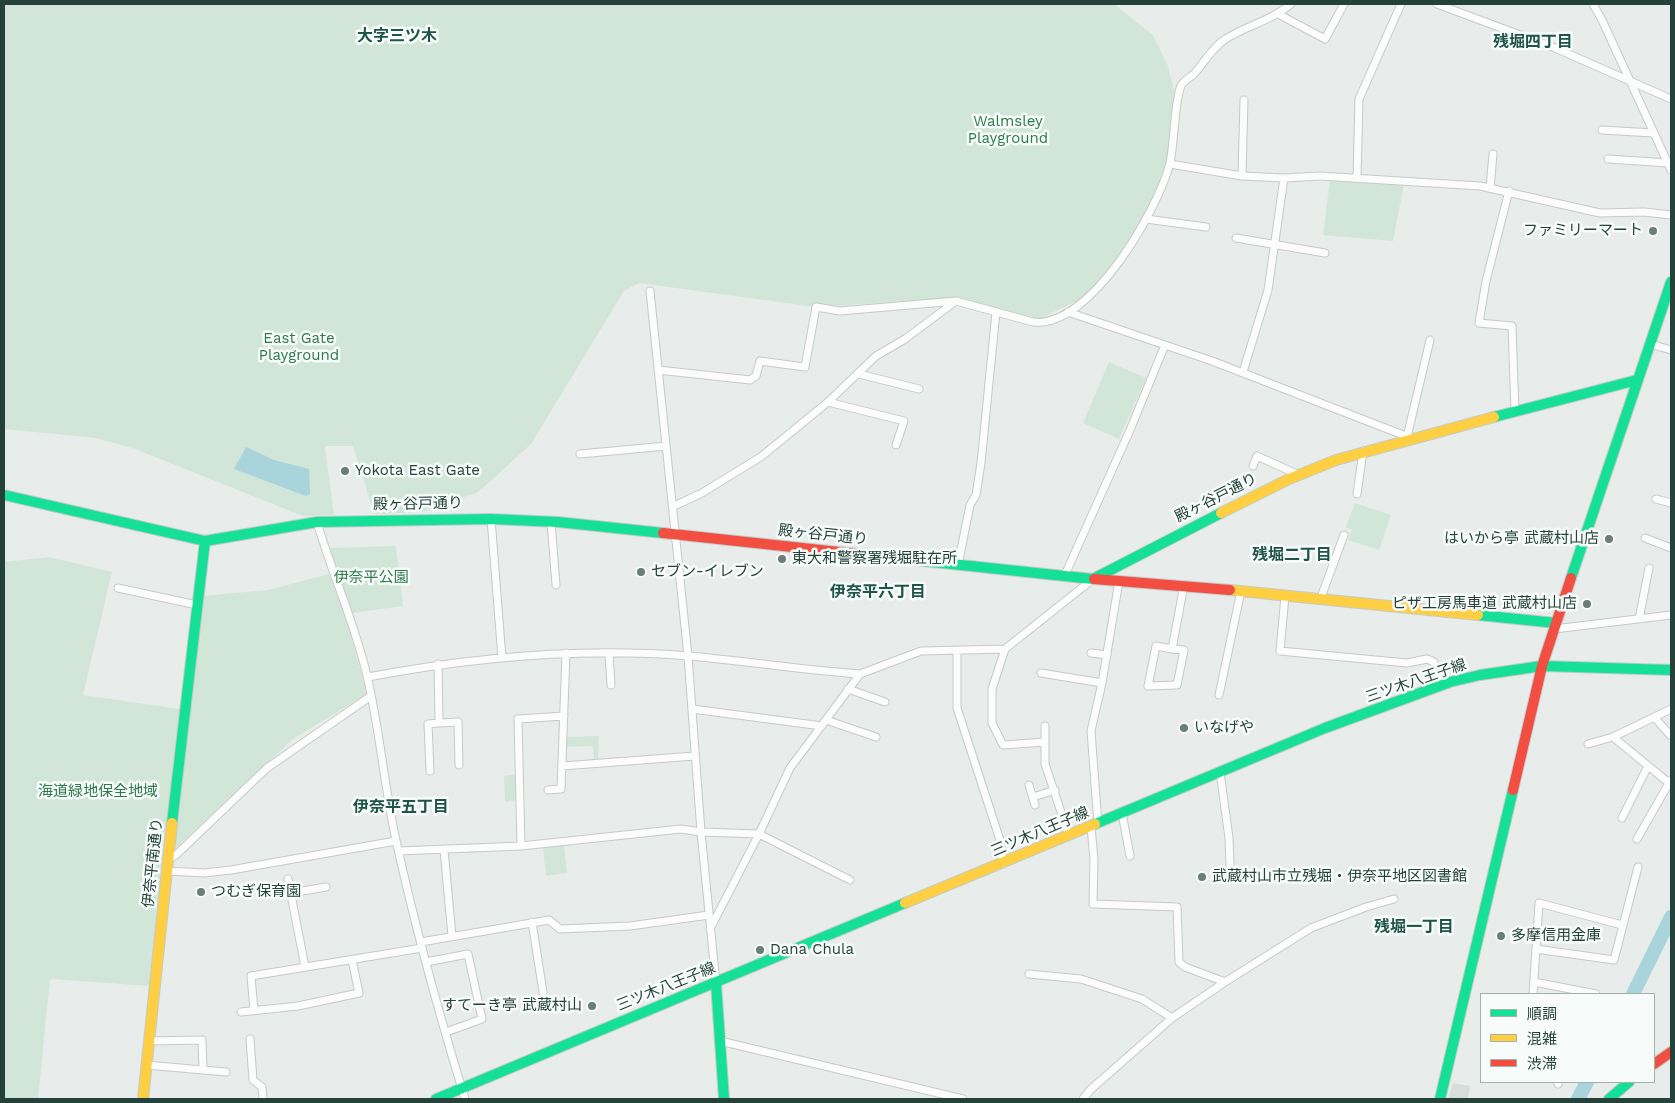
<!DOCTYPE html>
<meta charset="utf-8">
<style>
body{margin:0}
#map{position:relative;width:1675px;height:1103px;overflow:hidden;background:#e8edeb;font-family:"Work Sans","Noto Sans JP",sans-serif}
canvas{display:block}
.frame{position:absolute;inset:0;border:5px solid #24423a;pointer-events:none}
.legend{position:absolute;left:1480px;top:993px;width:175px;height:90px;box-sizing:border-box;background:#f7fbf9;border:1px solid #a3b1ad;margin:0;padding:6px 9px;list-style:none;font-size:15px;color:#24423a}
.legend li{display:flex;align-items:center;gap:10px;height:25px}
.legend b{width:25px;border:1px solid #a3b1ad}
</style>
<div id="map">
<canvas width="1675" height="1103"></canvas>
<div class="frame"></div>
<ul class="legend">
<li><b style="height:6px;background:#16e098"></b>順調</li>
<li><b style="height:6px;background:#ffcf43"></b>混雑</li>
<li><b style="height:6px;background:#f24e42"></b>渋滞</li>
</ul>
</div>
<script>
const ctx = document.querySelector('canvas').getContext('2d');
ctx.lineJoin = 'round';
function fillPath(path, color) {
  ctx.fillStyle = color;
  ctx.fill(path, 'evenodd');
}
function trace(path, color, width, dash) {
  ctx.strokeStyle = color;
  ctx.lineWidth = width;
  ctx.lineCap = dash ? 'butt' : 'round';
  ctx.setLineDash(dash || []);
  ctx.stroke(path);
}
function write(font, color, halo, rows, align = 'center') {
  ctx.font = font + ' "Work Sans","Noto Sans JP",sans-serif';
  ctx.lineWidth = 5;
  ctx.setLineDash([]);
  ctx.textBaseline = 'middle';
  ctx.strokeStyle = halo;
  ctx.fillStyle = color;
  for (const [text, x, y, turn = 0] of rows) {
    ctx.save();
    ctx.translate(x, y);
    ctx.rotate((+turn || 0) * Math.PI / 180);
    ctx.textAlign = isNaN(turn) ? turn : align;
    if (halo) ctx.strokeText(text, 0, 0);
    ctx.fillText(text, 0, 0);
    ctx.restore();
  }
}
const built = new Path2D(`
 M 1453,1083 L 1470,1086 L 1468,1099 L 1448,1099 Z`);
const green = new Path2D(`
 M 4,4 L 1114,4 L 1153,35 L 1168,66 L 1178,107 L 1171,156 L 1151,210 L 1089,295 L 1033,322 L 956,301 L 907,301 L 816,307 L 639,283 L 624,291 L 531,444 L 493,479 L 478,492 L 422,512 L 374,514 L 353,446 L 325,446 L 334,515 L 303,516 L 135,449 L 96,438 L 4,429 Z
 M 1330,180 L 1404,184 L 1393,241 L 1323,235 Z
 M 1109,362 L 1146,378 L 1119,439 L 1083,423 Z
 M 1355,503 L 1391,515 L 1379,550 L 1348,540 L 1352,530 L 1346,527 Z
 M 396,546 L 403,606 L 353,613 L 328,548 Z
 M 49,557 L 112,572 L 83,695 L 186,710 L 201,596 L 268,590 L 329,574 L 345,614 L 367,694 L 293,739 L 165,858 L 150,986 L 50,979 L 38,1099 L 4,1099 L 4,562 Z
 M 599,736 L 598,760 L 594,760 L 593,746 L 565,747 L 566,737 Z
 M 517,774 L 518,800 L 505,802 L 504,776 Z
 M 564,845 L 567,873 L 546,876 L 543,847 Z`);
const water = new Path2D(`
 M 246,447 L 274,460 L 309,469 L 310,494 L 306,496 L 234,469 Z`);
const river = new Path2D(`
 M 1633,994 L 1671,917
 M 1578,1099 L 1587,1082`);
const street = new Path2D(`
 M 1437,4 L 1555,48 L 1671,99
 M 1593,4 L 1602,20 L 1671,170
 M 1278,14 L 1325,39 L 1344,4
 M 1602,130 L 1653,133
 M 1608,159 L 1668,163
 M 1170,164 L 1242,176 L 1284,178 L 1320,176 L 1480,186 L 1600,213 L 1644,212 L 1671,215
 M 1242,176 L 1244,100
 M 1357,178 L 1359,99 L 1401,4
 M 1490,188 L 1493,154
 M 1509,191 L 1486,281 L 1479,323 L 1512,326 L 1515,412
 M 1146,219 L 1206,227
 M 1236,238 L 1325,253
 M 650,291 L 688,656 L 701,832 L 716,983
 M 1068,312 L 1212,361 L 1411,438
 M 1650,344 L 1671,350
 M 658,370 L 750,380 L 756,376 L 760,361 L 805,367 L 816,307 L 840,311 L 956,301 L 1033,322 C 1090,329 1158,210 1170,163 C 1174,146 1175,94 1182,84 C 1185,80 1190,77 1194,74 C 1204,63 1211,49 1224,40 C 1245,26 1271,21 1291,4
 M 1243,372 L 1268,290 L 1284,178
 M 859,374 L 919,389
 M 828,402 L 904,421 L 896,445
 M 1407,437 L 1430,340
 M 580,454 L 666,446
 M 1253,466 L 1257,456 L 1299,475
 M 1357,494 L 1363,451
 M 1656,499 L 1671,503
 M 674,506 L 702,493 L 762,456 L 828,402 L 876,356 L 905,339 L 956,301
 M 491,519 L 502,658
 M 317,522 C 332,574 355,623 367,676 C 380,730 384,786 396,840 C 415,927 439,1014 465,1099
 M 551,522 L 556,585
 M 1645,538 L 1671,548
 M 958,565 L 970,505 L 976,495 L 981,463 L 996,312
 M 1064,577 L 1130,430 L 1165,345
 M 118,588 L 197,605
 M 1285,596 L 1280,651 L 1407,663 L 1427,659 L 1434,662 L 1439,686
 M 1320,600 L 1344,535
 M 1639,619 L 1649,568
 M 1554,629 L 1671,615
 M 1172,649 L 1156,646 L 1148,686 L 1177,685 L 1184,650 L 1172,649 L 1184,585
 M 957,650 L 957,708 L 1000,840 L 1003,864
 M 609,653 L 611,685
 M 1091,653 L 1107,655
 M 1041,673 L 1102,683
 M 368,677 C 473,657 582,647 689,656 C 746,661 803,670 860,674
 M 848,689 L 885,702
 M 1219,695 L 1241,591
 M 692,709 L 822,726
 M 1654,717 L 1671,736
 M 826,720 L 876,737
 M 439,723 L 458,722 L 459,765
 M 1613,737 L 1669,783 L 1671,780
 M 1045,742 L 1045,726
 M 1588,744 L 1613,737 L 1671,709
 M 562,766 L 695,756
 M 430,771 L 428,724 L 439,723 L 438,664
 M 1220,772 L 1229,838 L 1230,865
 M 1029,785 L 1035,805
 M 548,790 L 561,789 L 566,653
 M 1033,797 L 1055,790
 M 1122,813 L 1130,856
 M 1622,818 L 1648,766
 M 1098,824 L 1091,731 L 1102,683 L 1119,581
 M 1091,827 L 1094,859 L 1093,904 L 1177,907 L 1179,962 L 1185,967 L 1225,982
 M 1069,836 L 1045,764 L 1045,742 L 1003,745 L 992,723 L 992,689 L 1005,649 L 1093,579
 M 1637,839 L 1669,783
 M 521,846 L 518,719 L 564,716
 M 444,850 L 452,936
 M 399,851 L 521,846 L 681,829 L 701,832 L 759,834 L 850,880
 M 168,859 L 176,855 L 267,768 L 371,696
 M 167,871 L 204,873 L 231,870 L 396,841
 M 288,879 L 305,967
 M 291,893 L 326,887
 M 532,922 L 543,992
 M 710,929 L 759,834 L 790,768 L 860,674 L 921,651 L 1005,649
 M 421,942 L 549,920 L 560,929 L 630,926 L 709,915
 M 1536,949 L 1614,960 L 1638,867
 M 426,962 L 468,954 L 482,1019 L 446,1032
 M 1029,974 L 1081,979 L 1142,999 L 1172,1018
 M 1534,982 L 1596,994
 M 1533,994 L 1539,903 L 1622,925
 M 254,1010 L 251,976 L 422,948
 M 241,1012 L 298,1006 L 359,993 L 352,960
 M 250,1039 L 253,1080 L 262,1087 L 263,1099
 M 148,1041 L 202,1040 L 203,1070
 M 720,1041 L 963,1099
 M 146,1065 L 226,1072
 M 1557,1082 L 1558,1084
 M 1083,1099 L 1090,1090 L 1172,1018 L 1225,982 L 1311,928 L 1366,907 L 1394,899`);
const fast = new Path2D(`
 M 1494,417 L 1637,380
 M 4,495 L 205,541 L 317,522 L 491,519 L 558,522 L 663,533
 M 876,556 L 1093,579 L 1221,513
 M 1571,578 L 1671,282
 M 1478,615 L 1556,623
 M 172,823 L 205,541
 M 1095,824 L 1325,728 L 1450,682 L 1480,675 L 1542,666 L 1671,670
 M 716,983 L 724,1099
 M 436,1099 L 905,903
 M 1440,1099 L 1513,790
 M 1609,1099 L 1629,1082`);
const slow = new Path2D(`
 M 1221,513 L 1289,479 L 1336,460 L 1494,417
 M 1230,590 L 1478,615
 M 905,903 L 1095,824
 M 143,1099 L 172,823`);
const jam = new Path2D(`
 M 663,533 L 876,556
 M 1094,579 L 1230,590
 M 1513,790 L 1542,666 L 1571,578
 M 1654,1064 L 1671,1052`);
const markers = [
 [1653,231,5,"#697e78"],
 [345,471,5,"#697e78"],
 [1609,539,5,"#697e78"],
 [782,559,5,"#697e78"],
 [641,572,5,"#697e78"],
 [1587,604,5,"#697e78"],
 [1184,728,5,"#697e78"],
 [1202,877,5,"#697e78"],
 [201,892,5,"#697e78"],
 [1501,936,5,"#697e78"],
 [760,950,5,"#697e78"],
 [592,1006,5,"#697e78"]
];
const parkNames = [
 ["Walmsley",1008,122],
 ["Playground",1008,139],
 ["East Gate",299,339],
 ["Playground",299,356],
 ["伊奈平公園",371,578],
 ["海道緑地保全地域",98,792]
];
const poiNames = [
 ["ファミリーマート",1643,231,"right"],
 ["Yokota East Gate",355,471],
 ["はいから亭 武蔵村山店",1599,539,"right"],
 ["東大和警察署残堀駐在所",792,559],
 ["セブン-イレブン",651,572],
 ["ピザ工房馬車道 武蔵村山店",1577,604,"right"],
 ["いなげや",1194,728],
 ["武蔵村山市立残堀・伊奈平地区図書館",1212,877],
 ["つむぎ保育園",211,892],
 ["多摩信用金庫",1511,936],
 ["Dana Chula",770,950],
 ["すてーき亭 武蔵村山",582,1006,"right"]
];
const streetNames = [
 ["殿ヶ谷戸通り",1216,498,-27],
 ["殿ヶ谷戸通り",418,504,-1],
 ["殿ヶ谷戸通り",823,535,6],
 ["三ツ木八王子線",1416,681,-19],
 ["三ツ木八王子線",1040,832,-23],
 ["伊奈平南通り",153,863,-84],
 ["三ツ木八王子線",666,987,-22]
];
const neighbourhoodNames = [
 ["大字三ツ木",397,36],
 ["残堀四丁目",1533,42],
 ["残堀二丁目",1292,555],
 ["伊奈平六丁目",878,592],
 ["伊奈平五丁目",401,807],
 ["残堀一丁目",1414,927]
];
fillPath(built, '#d6dedb');
fillPath(green, '#d1e6d8');
fillPath(water, '#a9d4db');
trace(river, '#a9d4db', 14);
trace(street, '#c5cac8', 9);
trace(fast, '#c3cbc8', 12);
trace(slow, '#c3cbc8', 12);
trace(jam, '#c3cbc8', 12);
trace(street, '#fcfcfc', 7);
trace(fast, '#16e098', 10);
trace(slow, '#ffcf43', 10);
trace(jam, '#f24e42', 10);
for (const [x, y, r, color] of markers) {
  const dot = new Path2D();
  dot.arc(x, y, r, 0, 2 * Math.PI);
  ctx.fillStyle = color;
  ctx.fill(dot);
  trace(dot, '#f7fbf9', 2);
}
write('15px', '#2d7a4b', '#f7fbf9', parkNames);
write('15px', '#24423a', '#f7fbf9', poiNames, 'left');
write('15px', '#24423a', '#f7fbf9', streetNames);
write('bold 16px', '#1f5548', '#f7fbf9', neighbourhoodNames);
</script>
